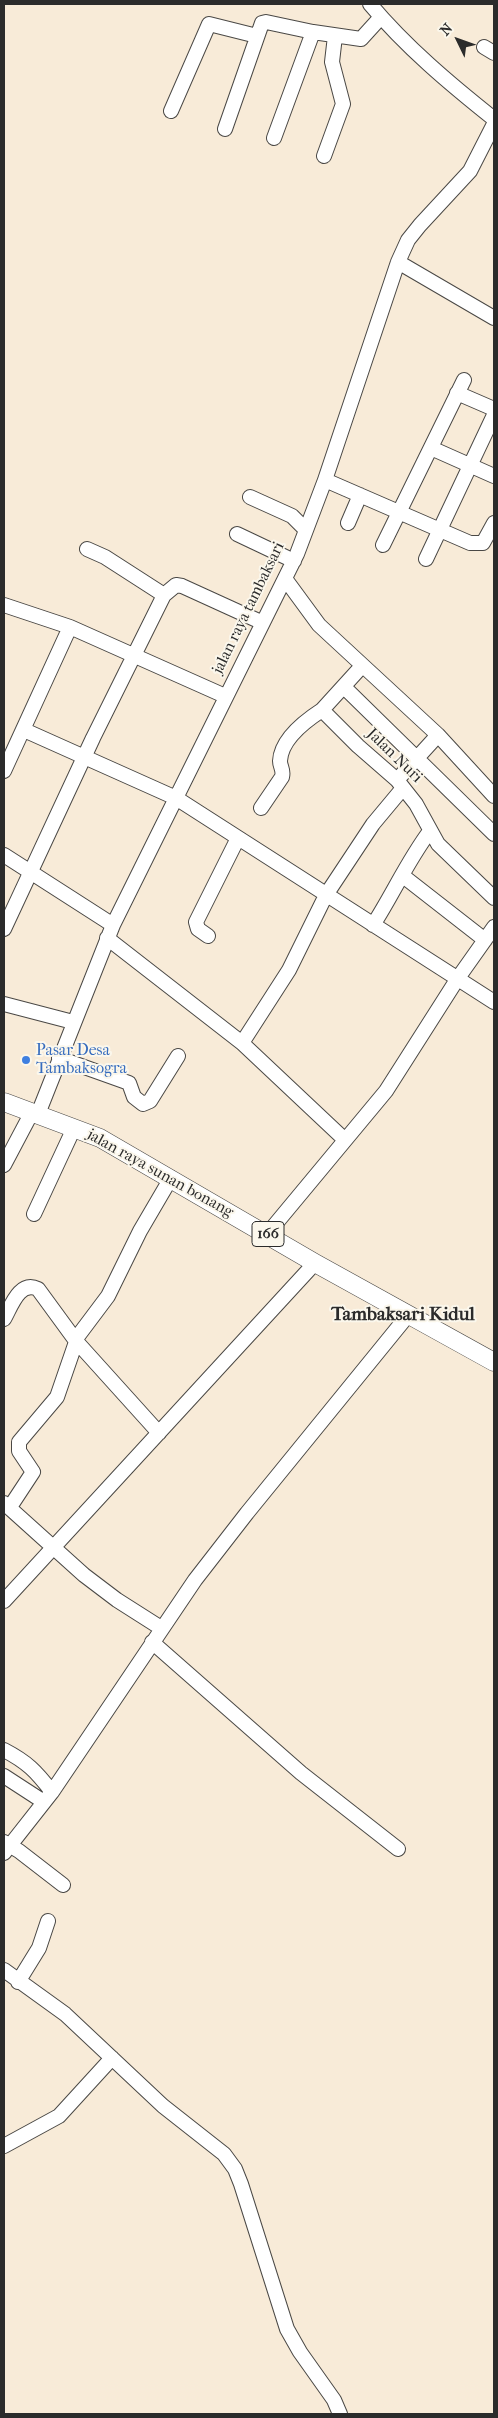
<!DOCTYPE html>
<style>
body{margin:0}
#map{position:relative;width:498px;height:2418px;overflow:hidden;background:#f8ebd8;font-family:"IM FELL French Canon",serif}
canvas{display:block}
.frame{position:absolute;inset:0;border:5px solid #2b2b2b;pointer-events:none}
.north{position:absolute;left:433px;top:15px;width:50px;height:50px;-webkit-text-stroke:4px #fbf7ec;paint-order:stroke;rotate:312deg;font-size:14px;font-weight:700;line-height:20px;text-align:center;color:#2b2b2b}
.north::after{content:'';display:block;margin:auto;width:18px;height:22px;background:#2b2b2b;clip-path:polygon(50% 0,100% 100%,50% 72%,0 100%)}
</style>
<div id="map">
<canvas width="498" height="2418"></canvas>
<div class="frame"></div>
<div class="north">N</div>
</div>
<script>
const ctx = document.querySelector('canvas').getContext('2d');
ctx.lineJoin = 'round';
function trace(path, color, width, dash) {
  ctx.strokeStyle = color;
  ctx.lineWidth = width;
  ctx.lineCap = dash ? 'butt' : 'round';
  ctx.setLineDash(dash || []);
  ctx.stroke(path);
}
function write(font, color, halo, rows, align = 'center') {
  ctx.font = font + ' "IM FELL French Canon",serif';
  ctx.lineWidth = 4;
  ctx.setLineDash([]);
  ctx.textBaseline = 'middle';
  ctx.strokeStyle = halo;
  ctx.fillStyle = color;
  for (const [text, x, y, turn = 0] of rows) {
    ctx.save();
    ctx.translate(x, y);
    ctx.rotate((+turn || 0) * Math.PI / 180);
    ctx.textAlign = isNaN(turn) ? turn : align;
    if (halo) ctx.strokeText(text, 0, 0);
    ctx.fillText(text, 0, 0);
    ctx.restore();
  }
}
const minor = new Path2D(`
 M 370,4 C 406,47 450,84 494,119
 M 484,47 L 494,53
 M 171,111 L 209,24 L 257,36
 M 225,129 L 262,23 L 266,22 L 313,32
 M 274,138 L 313,32 L 361,39 L 381,17
 M 324,156 L 343,104 L 332,62 L 335,36
 M 398,262 L 494,318
 M 457,393 L 494,409
 M 431,448 L 494,476
 M 325,480 L 470,543 L 483,543 L 494,523
 M 250,497 L 292,516 L 305,529
 M 348,523 L 360,495
 M 237,534 L 294,561
 M 383,545 L 464,380
 M 87,549 L 105,557 L 164,595 L 176,585 L 182,586 L 261,622
 M 426,559 L 494,415
 M 286,580 L 319,625 L 438,735 L 494,796
 M 4,605 L 70,627 L 225,696
 M 362,666 L 322,710 L 358,746 L 397,780 L 416,804 L 438,844 L 494,898
 M 344,687 L 494,834
 M 24,730 L 176,798 L 494,1002
 M 4,771 L 70,627
 M 397,780 L 438,735
 M 261,808 L 282,777 C 284,770 280,767 280,761 C 281,739 305,721 322,710
 M 4,855 L 113,925
 M 403,876 L 485,940
 M 373,925 C 393,894 408,860 430,831
 M 4,929 L 93,738 L 164,595
 M 208,936 L 198,929 L 196,922 L 238,838
 M 107,938 L 242,1043 L 344,1139
 M 4,1004 L 73,1022
 M 242,1043 L 289,970 L 326,895 L 373,824 L 403,788
 M 59,1058 L 129,1083 L 134,1097 L 143,1104 L 150,1101 L 178,1056
 M 38,1114 L 113,925 L 297,554 L 325,480 L 398,262 L 408,240 L 420,225 L 470,171 L 494,124
 M 4,1165 L 32,1112
 M 34,1214 L 74,1128
 M 268,1233 L 386,1091 L 458,978 L 494,927
 M 4,1319 C 11,1307 19,1280 38,1289 L 76,1341 L 159,1433
 M 4,1503 L 84,1575 L 117,1600 L 161,1628
 M 10,1507 L 33,1472 L 19,1451 L 19,1442 L 57,1397 L 78,1336 L 108,1296 L 140,1231 L 171,1178
 M 4,1601 L 315,1263
 M 152,1642 L 301,1773 L 398,1849
 M 4,1750 C 27,1762 36,1771 52,1792
 M 4,1776 L 44,1802
 M 4,1842 L 19,1851 L 63,1885
 M 4,1853 L 52,1792 L 195,1580 L 247,1513 L 409,1314
 M 4,1970 L 65,2014 L 163,2106 L 224,2154 L 235,2169 L 241,2184 L 287,2329 L 300,2352 L 334,2400 L 340,2414
 M 18,1982 L 39,1948 L 48,1921
 M 4,2146 L 59,2116 L 112,2058`);
const major = new Path2D(`
 M 4,1102 L 100,1138 L 315,1263 L 494,1362`);
const markers = [
 [26,1060,5,"#3f7fe0"]
];
const shields = [
 [268,1234,32]
];
const shieldNames = [
 ["166",268,1234]
];
const streetNames = [
 ["jalan raya tambaksari",249,608,-64],
 ["Jalan Nuri",394,756,44],
 ["jalan raya sunan bonang",160,1174,29]
];
const shopNames = [
 ["Pasar Desa",36,1051],
 ["Tambaksogra",36,1069]
];
const quarterNames = [
 ["Tambaksari Kidul",403,1315]
];
trace(minor, '#4a4845', 16);
trace(major, '#4a4845', 19);
trace(minor, '#fff', 14);
trace(major, '#fff', 18);
for (const [x, y, r, color] of markers) {
  const dot = new Path2D();
  dot.arc(x, y, r, 0, 2 * Math.PI);
  ctx.fillStyle = color;
  ctx.fill(dot);
  trace(dot, '#fbf7ec', 2);
}
for (const [x, y, w] of shields) {
  const box = new Path2D();
  box.roundRect(x - w / 2, y - 12.5, w, 25, 4);
  ctx.fillStyle = '#fbf7ec';
  ctx.fill(box);
  trace(box, '#2b2b2b', 1);
}
write('bold 15px', '#2b2b2b', null, shieldNames);
write('16px', '#2b2b2b', '#fbf7ec', streetNames);
write('16px', '#366cbe', '#fbf7ec', shopNames, 'left');
write('bold 19px', '#2b2b2b', '#fbf7ec', quarterNames);
</script>
